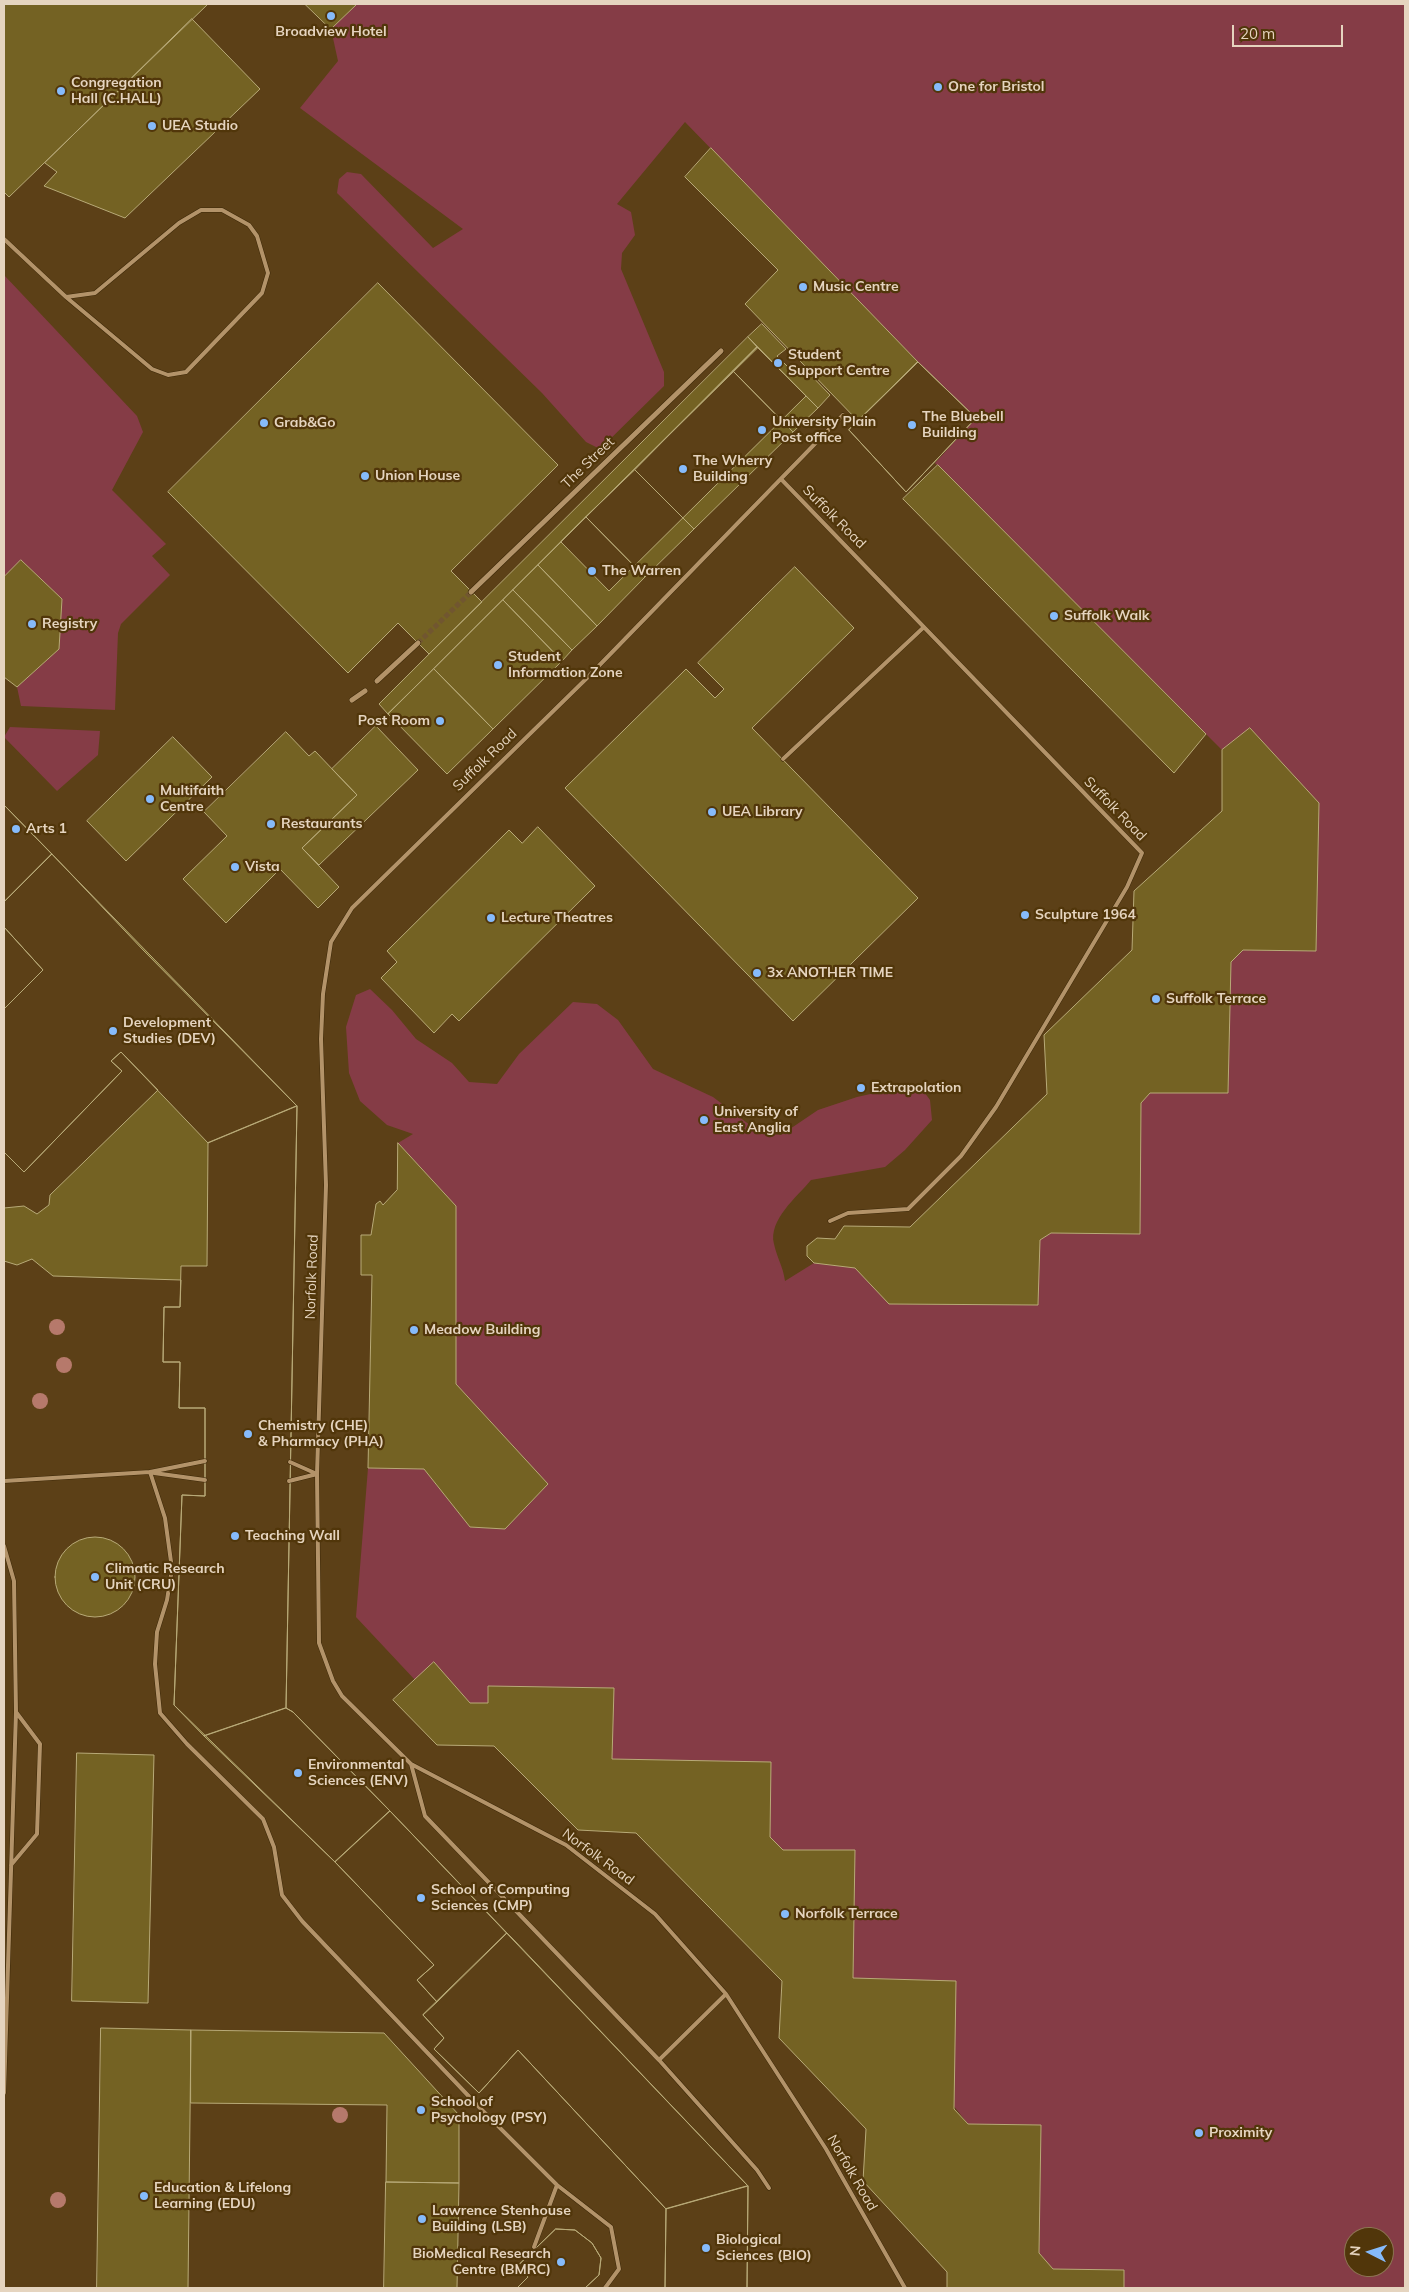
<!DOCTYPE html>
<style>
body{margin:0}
#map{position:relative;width:1409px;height:2292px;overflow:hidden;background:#5c4017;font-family:Mulish,sans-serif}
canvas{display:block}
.frame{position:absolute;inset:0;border:5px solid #e5d4bf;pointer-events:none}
.north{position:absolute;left:1344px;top:2227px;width:50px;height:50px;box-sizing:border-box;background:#51360a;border:1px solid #8c7552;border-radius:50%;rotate:275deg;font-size:14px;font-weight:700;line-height:20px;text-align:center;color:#e5d4bf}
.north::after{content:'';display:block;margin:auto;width:18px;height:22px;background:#86bbfb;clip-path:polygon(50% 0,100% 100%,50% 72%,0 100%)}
.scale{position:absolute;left:1232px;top:25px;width:111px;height:22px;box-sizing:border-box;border:2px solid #e5d4bf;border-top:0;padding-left:6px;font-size:15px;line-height:18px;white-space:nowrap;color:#e5d4bf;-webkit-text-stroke:4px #51360a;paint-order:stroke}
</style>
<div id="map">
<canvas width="1409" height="2292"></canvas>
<div class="frame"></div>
<div class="north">N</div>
<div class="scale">20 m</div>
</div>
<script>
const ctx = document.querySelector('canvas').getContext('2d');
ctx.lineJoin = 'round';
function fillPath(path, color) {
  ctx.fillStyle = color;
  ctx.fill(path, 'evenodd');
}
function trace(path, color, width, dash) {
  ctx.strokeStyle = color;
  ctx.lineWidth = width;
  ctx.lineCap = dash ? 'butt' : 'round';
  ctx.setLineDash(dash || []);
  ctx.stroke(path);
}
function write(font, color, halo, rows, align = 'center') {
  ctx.font = font + ' Mulish,sans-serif';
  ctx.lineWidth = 4.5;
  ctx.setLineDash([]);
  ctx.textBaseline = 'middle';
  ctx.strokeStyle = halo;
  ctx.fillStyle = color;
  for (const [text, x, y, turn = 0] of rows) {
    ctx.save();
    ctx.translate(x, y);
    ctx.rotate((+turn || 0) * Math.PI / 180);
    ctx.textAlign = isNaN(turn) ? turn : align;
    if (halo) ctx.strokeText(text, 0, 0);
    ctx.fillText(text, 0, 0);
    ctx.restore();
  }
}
const green = new Path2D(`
 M 357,4 L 1405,4 L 1405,2288 L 1124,2288 L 1124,2271 L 1053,2269 L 1039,2253 L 1041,2125 L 968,2124 L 853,1978 L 855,1850 L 783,1850 L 612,1759 L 488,1686 L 488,1703 L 470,1703 L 434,1662 L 415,1680 L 356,1617 L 368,1468 L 424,1469 L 470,1527 L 505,1529 L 548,1484 L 456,1384 L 456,1206 L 398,1143 L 413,1134 L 387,1125 L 360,1101 L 349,1073 L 346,1027 L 356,995 L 370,989 L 392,1010 L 416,1039 L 452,1063 L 469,1082 L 497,1084 L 519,1054 L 573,1002 L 597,1004 L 618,1020 L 653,1069 L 713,1097 L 759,1132 L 781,1135 L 818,1110 L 857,1097 L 897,1088 L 922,1089 L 930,1100 L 932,1120 L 905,1150 L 885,1167 L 811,1180 C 797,1197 768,1220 774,1244 C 777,1258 783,1266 785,1281 L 814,1263 L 855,1268 L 890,1304 L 1037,1305 L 1040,1240 L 1051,1233 L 1139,1234 L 1141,1103 L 1150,1093 L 1228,1092 L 1231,962 L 1243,950 L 1316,951 L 1319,803 L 1250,728 L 1222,750 L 935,463 L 976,418 L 918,362 L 685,122 L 617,204 L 631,212 L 635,235 L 622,253 L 621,269 L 664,372 L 664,386 L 600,449 L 586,442 L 542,393 L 337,193 L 339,179 L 347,172 L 361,174 L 433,248 L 463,229 L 300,108 L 338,61 L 331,29 ZM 1354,2237 L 1384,2237 L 1384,2267 L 1354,2267 Z
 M 4,275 L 137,416 L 143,432 L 112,490 L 166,544 L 152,556 L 170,575 L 121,624 L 118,633 L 115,710 L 21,706 L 17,687 L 59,649 L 62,599 L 21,560 L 4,577 Z
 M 10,727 L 100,731 L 98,755 L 57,791 L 4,737 Z`);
const building = new Path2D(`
 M 4,4 L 208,4 L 9,197 L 4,192 Z
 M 305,4 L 357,4 L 331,29 Z
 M 192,19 L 260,89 L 125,218 L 44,186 L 57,172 L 45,163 Z
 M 711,148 L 918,362 L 858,421 L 745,304 L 778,270 L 685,177 Z
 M 378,283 L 558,465 L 451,571 L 482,602 L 429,654 L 398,623 L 348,673 L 168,492 Z
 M 762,324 L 786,349 L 777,356 L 797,376 L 805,369 L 830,395 L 818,408 L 748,337 Z
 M 748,337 L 757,347 L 388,714 L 379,704 L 390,693 Z
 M 757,347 L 818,408 L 793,432 L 733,371 Z
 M 758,348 L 806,396 L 609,591 L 561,542 Z
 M 918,362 L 976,418 L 906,492 L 849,430 Z
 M 918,362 L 976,418 L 906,492 L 849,430 Z
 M 733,371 L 793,432 L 694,529 L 635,470 Z
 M 938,465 L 1206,734 L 1174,773 L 903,499 Z
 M 635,470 L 694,529 L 645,577 L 586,517 Z
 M 586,517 L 645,577 L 597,626 L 538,565 Z
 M 21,560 L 62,599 L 59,649 L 17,687 L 4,677 L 4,577 Z
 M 538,565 L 597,626 L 572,650 L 513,590 Z
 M 795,567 L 854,628 L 752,728 L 918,898 L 793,1021 L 565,788 L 686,669 L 715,698 L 724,689 L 698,663 Z
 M 513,590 L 572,650 L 562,661 L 503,600 Z
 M 503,600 L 562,661 L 493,729 L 434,669 Z
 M 434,669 L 493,729 L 447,774 L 388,714 Z
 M 376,726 L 418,770 L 319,865 L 302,848 L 357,795 L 332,769 Z
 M 1250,728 L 1319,803 L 1316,951 L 1243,950 L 1231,962 L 1228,1093 L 1150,1093 L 1141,1103 L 1140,1234 L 1051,1233 L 1040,1240 L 1038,1305 L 889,1304 L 855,1268 L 814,1263 L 807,1256 L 807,1246 L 817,1238 L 835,1239 L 844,1226 L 910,1227 L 1047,1094 L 1044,1035 L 1132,950 L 1134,891 L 1222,811 L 1222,750 Z
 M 286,732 L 309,756 L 315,751 L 357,795 L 302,848 L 339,887 L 318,908 L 280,869 L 226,923 L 183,879 L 227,836 L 204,812 Z
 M 173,737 L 212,777 L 126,861 L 87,821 Z
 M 4,805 L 52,854 L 4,902 Z
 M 4,805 L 297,1106 L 286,1708 L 293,1712 L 390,1811 L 748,2186 L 747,2288 L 665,2288 L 666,2209 L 518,2050 L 479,2093 L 434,2049 L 444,2038 L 423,2015 L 437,2002 L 417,1980 L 434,1965 L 335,1862 L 174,1705 L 182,1495 L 205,1496 L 205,1408 L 179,1408 L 180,1362 L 163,1362 L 164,1307 L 180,1307 L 181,1280 L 53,1276 L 32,1259 L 17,1265 L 4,1261 L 4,1208 L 24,1206 L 37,1214 L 49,1205 L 50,1195 L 158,1090 L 121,1052 L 111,1061 L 122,1071 L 24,1172 L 4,1152 L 4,1009 L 43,970 L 4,927 Z
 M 538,827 L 595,886 L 459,1021 L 452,1014 L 434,1033 L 381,978 L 397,962 L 387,951 L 509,830 L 522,843 Z
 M 52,854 L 144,951 L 297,1106 L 208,1143 L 121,1052 L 111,1061 L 122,1071 L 24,1172 L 4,1152 L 4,1009 L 43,970 L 4,927 L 4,902 Z
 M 297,1106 L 286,1708 L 204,1736 L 174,1705 L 182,1495 L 205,1496 L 205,1408 L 179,1408 L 180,1362 L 163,1362 L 164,1307 L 180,1307 L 181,1266 L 207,1266 L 208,1143 Z
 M 398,1143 L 456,1206 L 456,1384 L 548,1484 L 505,1529 L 470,1527 L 424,1469 L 368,1468 L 372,1275 L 361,1275 L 361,1235 L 371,1235 L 376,1204 L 380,1201 L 383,1205 L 397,1190 Z
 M55 1577a40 40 0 1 1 80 0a40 40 0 1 1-80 0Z
 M 434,1662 L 470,1703 L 488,1703 L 488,1686 L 614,1688 L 612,1759 L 771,1762 L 770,1837 L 783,1850 L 855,1850 L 853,1978 L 956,1981 L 954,2109 L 968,2124 L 1041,2125 L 1039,2253 L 1053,2269 L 1124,2270 L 1124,2288 L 947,2288 L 947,2272 L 863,2181 L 866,2129 L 779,2038 L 782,1981 L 636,1833 L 578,1830 L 494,1746 L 437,1745 L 393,1700 Z
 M 286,1708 L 293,1712 L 390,1811 L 335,1862 L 204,1736 Z
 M 77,1753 L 154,1755 L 148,2003 L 72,2001 Z
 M 390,1811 L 507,1933 L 437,2002 L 417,1980 L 434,1965 L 335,1862 Z
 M 507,1933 L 512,1938 L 748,2186 L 666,2209 L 518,2050 L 479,2093 L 434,2049 L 444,2038 L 423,2015 Z
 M 101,2028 L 191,2030 L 188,2288 L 97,2288 Z
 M 191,2030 L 384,2033 L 459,2115 L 459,2183 L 386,2182 L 387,2105 L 191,2103 Z
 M 386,2182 L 459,2183 L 457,2288 L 384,2288 Z
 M 748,2186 L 747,2288 L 665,2288 L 666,2209 Z
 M 556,2229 L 575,2230 L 592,2243 L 601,2258 L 599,2275 L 585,2288 L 517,2288 L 528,2277 L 518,2266 Z
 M 556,2229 L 575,2230 L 592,2243 L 601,2258 L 599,2275 L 585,2288 L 517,2288 L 528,2277 L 518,2266 Z`);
const streetTunnel = new Path2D(`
 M 418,643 L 471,592`);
const lane = new Path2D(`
 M 4,239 L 66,297 L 152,369 L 168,375 L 186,372 L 262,293 L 268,273 L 257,236 L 249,225 L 222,210 L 201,210 L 179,223 L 95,293 L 66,297
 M 843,415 L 586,679 L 352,908 L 331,942 L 323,994 L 321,1039 L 326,1185 L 317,1474 L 319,1643 L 333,1681 L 342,1696 L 411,1764 L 566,1845 L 655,1914 L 726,1994 L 826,2149 L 905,2288
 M 781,479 L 1142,853 L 1127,887 L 996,1107 L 961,1156 L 908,1209 L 848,1213 L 830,1221
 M 783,759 L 924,627
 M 290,1462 L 317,1474
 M 150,1472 L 165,1518 L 172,1569 L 167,1600 L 157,1632 L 155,1664 L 160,1713 L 187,1744 L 263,1819 L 274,1847 L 282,1895 L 302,1921 L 480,2108 L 557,2185 L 611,2227 L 619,2269 L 605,2288
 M 154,1473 L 205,1480
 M 4,1481 L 150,1472 L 205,1461
 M 289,1481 L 317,1474
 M 4,1546 L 14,1581 L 16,1712 L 4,2093
 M 411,1764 L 425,1816 L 659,2060 L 757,2170 L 769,2188
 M 11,1865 L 37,1834 L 40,1744 L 16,1712
 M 659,2060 L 726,1994
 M 534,2247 L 557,2185`);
const street = new Path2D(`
 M 471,592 L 721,351
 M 377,681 L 418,643
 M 352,700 L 365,691`);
const trees = [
 [57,1327],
 [64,1365],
 [40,1401],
 [340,2115],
 [58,2200]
];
const markers = [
 [331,16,5,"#86bbfb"],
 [938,87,5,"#86bbfb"],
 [61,91,5,"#86bbfb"],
 [152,126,5,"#86bbfb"],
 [803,287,5,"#86bbfb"],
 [778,363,5,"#86bbfb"],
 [264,423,5,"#86bbfb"],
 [912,425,5,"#86bbfb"],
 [762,430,5,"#86bbfb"],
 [683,469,5,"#86bbfb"],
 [365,476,5,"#86bbfb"],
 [592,571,5,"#86bbfb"],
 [1054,616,5,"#86bbfb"],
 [32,624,5,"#86bbfb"],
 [498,665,5,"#86bbfb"],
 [440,721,5,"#86bbfb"],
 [150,799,5,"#86bbfb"],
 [712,812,5,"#86bbfb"],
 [271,824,5,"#86bbfb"],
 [16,829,5,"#86bbfb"],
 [235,867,5,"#86bbfb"],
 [1025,915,5,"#86bbfb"],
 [491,918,5,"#86bbfb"],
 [757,973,5,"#86bbfb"],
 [1156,999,5,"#86bbfb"],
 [113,1031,5,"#86bbfb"],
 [861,1088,5,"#86bbfb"],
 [704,1120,5,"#86bbfb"],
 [414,1330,5,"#86bbfb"],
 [248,1434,5,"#86bbfb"],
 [235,1536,5,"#86bbfb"],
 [95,1577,5,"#86bbfb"],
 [298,1773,5,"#86bbfb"],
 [421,1898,5,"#86bbfb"],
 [785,1914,5,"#86bbfb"],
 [421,2110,5,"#86bbfb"],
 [1199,2133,5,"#86bbfb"],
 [144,2196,5,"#86bbfb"],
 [422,2219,5,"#86bbfb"],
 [706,2248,5,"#86bbfb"],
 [561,2262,5,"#86bbfb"]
];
const poiNames = [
 ["Broadview Hotel",331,32,"center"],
 ["Congregation",71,83],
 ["Hall (C.HALL)",71,99],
 ["One for Bristol",948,87],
 ["UEA Studio",162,126],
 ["Music Centre",813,287],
 ["Student",788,355],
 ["Support Centre",788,371],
 ["The Bluebell",922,417],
 ["Building",922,433],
 ["University Plain",772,422],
 ["Post office",772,438],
 ["Grab&Go",274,423],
 ["The Wherry",693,461],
 ["Building",693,477],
 ["Union House",375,476],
 ["The Warren",602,571],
 ["Suffolk Walk",1064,616],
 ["Registry",42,624],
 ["Student",508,657],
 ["Information Zone",508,673],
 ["Post Room",430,721,"right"],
 ["Multifaith",160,791],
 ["Centre",160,807],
 ["UEA Library",722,812],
 ["Restaurants",281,824],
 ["Arts 1",26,829],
 ["Vista",245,867],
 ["Sculpture 1964",1035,915],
 ["Lecture Theatres",501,918],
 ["3x ANOTHER TIME",767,973],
 ["Suffolk Terrace",1166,999],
 ["Development",123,1023],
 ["Studies (DEV)",123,1039],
 ["Extrapolation",871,1088],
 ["University of",714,1112],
 ["East Anglia",714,1128],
 ["Meadow Building",424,1330],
 ["Chemistry (CHE)",258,1426],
 ["& Pharmacy (PHA)",258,1442],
 ["Teaching Wall",245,1536],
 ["Climatic Research",105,1569],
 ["Unit (CRU)",105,1585],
 ["Environmental",308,1765],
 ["Sciences (ENV)",308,1781],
 ["School of Computing",431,1890],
 ["Sciences (CMP)",431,1906],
 ["Norfolk Terrace",795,1914],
 ["School of",431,2102],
 ["Psychology (PSY)",431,2118],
 ["Proximity",1209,2133],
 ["Education & Lifelong",154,2188],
 ["Learning (EDU)",154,2204],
 ["Lawrence Stenhouse",432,2211],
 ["Building (LSB)",432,2227],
 ["Biological",716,2240],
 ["Sciences (BIO)",716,2256],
 ["BioMedical Research",551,2254,"right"],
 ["Centre (BMRC)",551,2270,"right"]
];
const streetNames = [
 ["The Street",588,463,-44],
 ["Suffolk Road",834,517,45],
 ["Suffolk Road",485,760,-44],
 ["Suffolk Road",1115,809,46],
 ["Norfolk Road",312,1277,-88],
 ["Norfolk Road",598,1857,36],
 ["Norfolk Road",852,2173,60]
];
fillPath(green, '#853c46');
fillPath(building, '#746223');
trace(building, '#b8aa78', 1);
trace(streetTunnel, '#715630', 5, [5, 2.5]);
trace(lane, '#3d2808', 5);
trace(street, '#3d2808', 6);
trace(lane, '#b39369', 4);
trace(street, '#b39369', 5);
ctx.fillStyle = '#b6796b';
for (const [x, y] of trees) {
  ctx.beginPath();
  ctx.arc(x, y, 8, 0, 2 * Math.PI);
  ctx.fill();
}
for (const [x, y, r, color] of markers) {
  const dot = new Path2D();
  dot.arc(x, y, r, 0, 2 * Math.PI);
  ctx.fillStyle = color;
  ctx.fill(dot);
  trace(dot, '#51360a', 2);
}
write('bold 14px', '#e5d4bf', '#51360a', poiNames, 'left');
write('14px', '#e5d4bf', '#51360a', streetNames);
</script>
